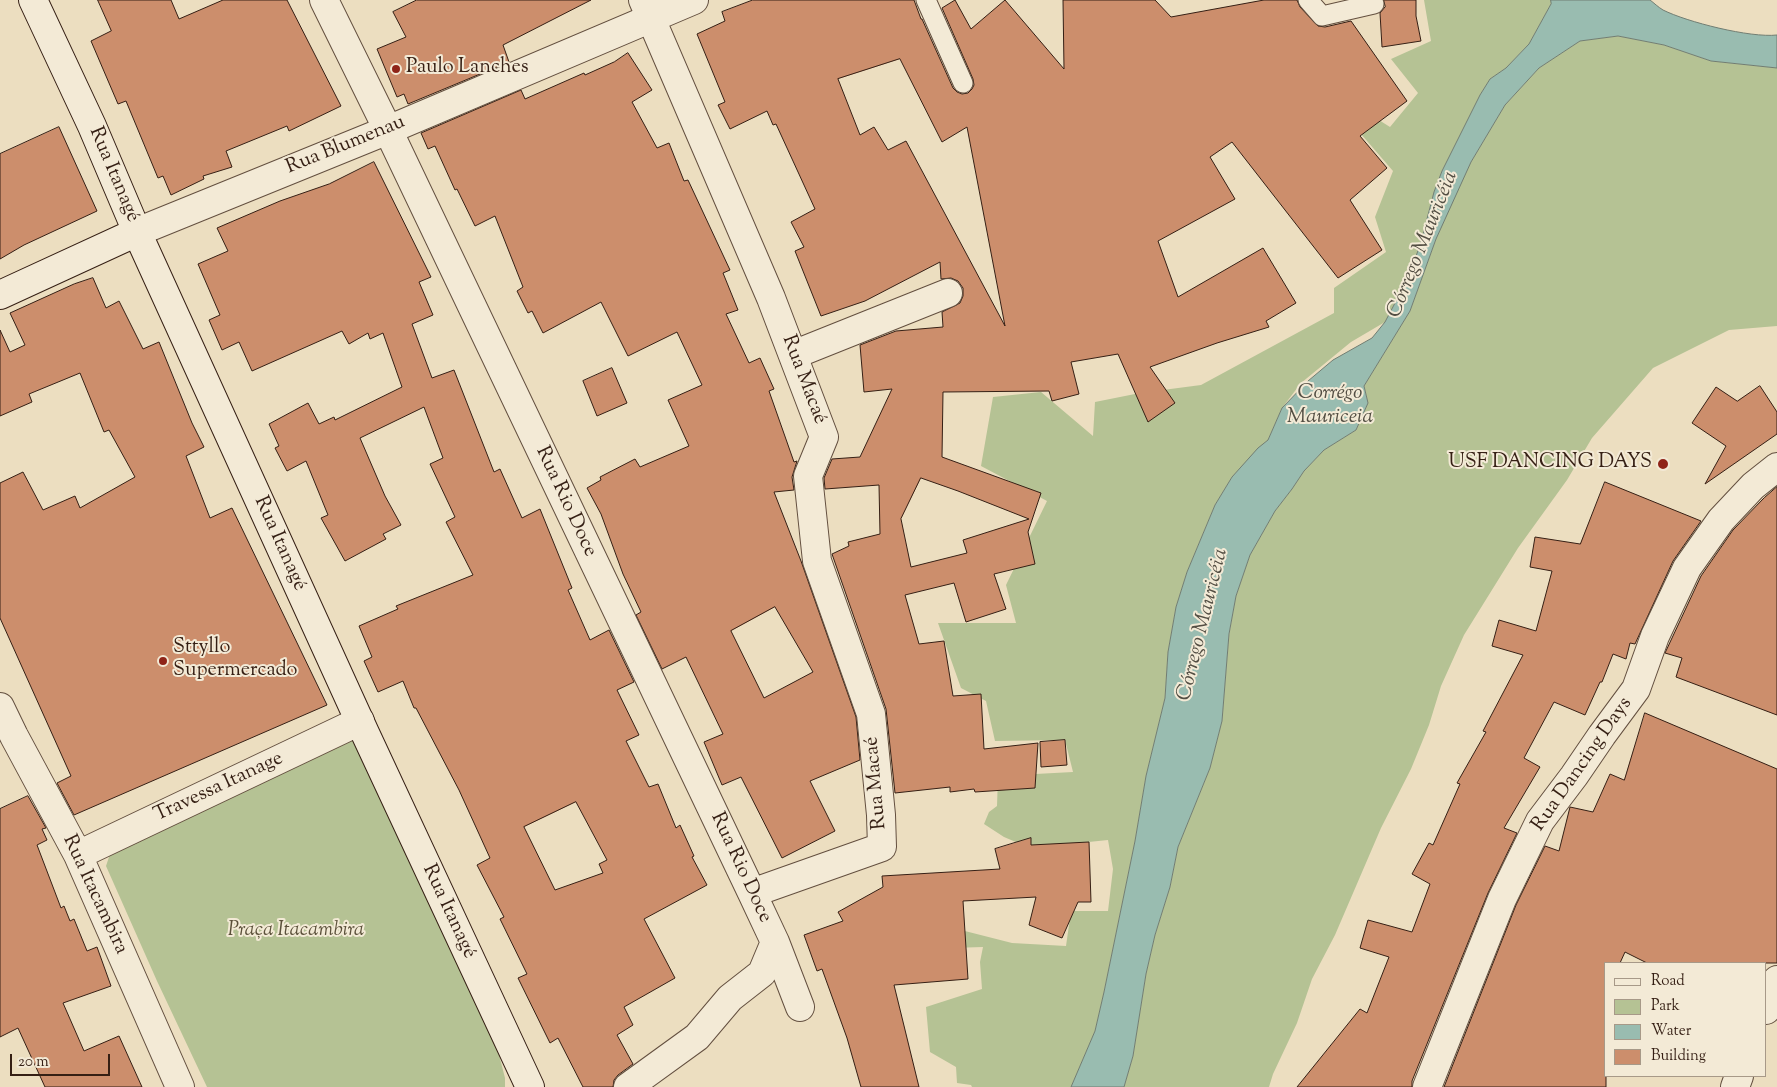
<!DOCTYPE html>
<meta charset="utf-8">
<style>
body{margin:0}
#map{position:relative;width:1777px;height:1087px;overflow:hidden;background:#ecdec0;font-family:"Sorts Mill Goudy",serif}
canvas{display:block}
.legend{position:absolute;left:1604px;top:962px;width:162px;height:115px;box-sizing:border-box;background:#f3ead6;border:1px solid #a79988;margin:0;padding:6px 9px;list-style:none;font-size:15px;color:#351f14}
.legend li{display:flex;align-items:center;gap:10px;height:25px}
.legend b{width:25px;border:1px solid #a79988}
.scale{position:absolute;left:10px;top:1054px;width:100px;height:22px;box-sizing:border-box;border:2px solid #351f14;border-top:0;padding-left:6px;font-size:15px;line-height:18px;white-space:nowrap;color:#351f14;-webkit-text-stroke:4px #f3ead6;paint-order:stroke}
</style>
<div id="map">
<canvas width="1777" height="1087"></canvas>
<ul class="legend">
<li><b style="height:6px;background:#f3ead6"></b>Road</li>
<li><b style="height:14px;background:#b5c294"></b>Park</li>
<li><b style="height:14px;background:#99bcb0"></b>Water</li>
<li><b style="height:14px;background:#cc8e6c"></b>Building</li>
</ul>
<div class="scale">20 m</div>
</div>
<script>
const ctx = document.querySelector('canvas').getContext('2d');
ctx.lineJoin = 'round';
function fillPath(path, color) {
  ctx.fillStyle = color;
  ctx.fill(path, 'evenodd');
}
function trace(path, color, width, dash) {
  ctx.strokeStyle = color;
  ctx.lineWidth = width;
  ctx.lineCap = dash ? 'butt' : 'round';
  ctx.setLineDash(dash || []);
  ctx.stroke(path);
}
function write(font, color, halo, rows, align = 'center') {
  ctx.font = font + ' "Sorts Mill Goudy",serif';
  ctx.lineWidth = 4;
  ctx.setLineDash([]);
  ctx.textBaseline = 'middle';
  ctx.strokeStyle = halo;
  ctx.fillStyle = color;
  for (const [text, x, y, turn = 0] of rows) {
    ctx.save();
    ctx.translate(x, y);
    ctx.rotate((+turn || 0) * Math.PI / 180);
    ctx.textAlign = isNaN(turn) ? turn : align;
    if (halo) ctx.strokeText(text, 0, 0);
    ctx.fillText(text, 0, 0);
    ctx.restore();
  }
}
const green = new Path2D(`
 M 1424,0 L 1551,0 L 1551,4 L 1529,44 L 1506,68 L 1490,79 L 1480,95 L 1442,171 L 1434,192 L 1421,242 L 1414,262 L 1404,286 L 1385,322 L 1351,342 L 1301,383 L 1282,408 L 1268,440 L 1232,477 L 1215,505 L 1187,572 L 1176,607 L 1168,652 L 1165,698 L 1146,776 L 1135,841 L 1104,992 L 1095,1031 L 1071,1087 L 972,1087 L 971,1085 L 957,1083 L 956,1067 L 930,1052 L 926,1007 L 982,989 L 980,962 L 983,947 L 951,948 L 957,929 L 1012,943 L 1066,946 L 1071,911 L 1108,911 L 1113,869 L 1108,840 L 1030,848 L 1004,837 L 984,824 L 989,812 L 997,806 L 998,776 L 1073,772 L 1065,740 L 995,741 L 986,701 L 961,688 L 938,623 L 1016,623 L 1006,585 L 1047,501 L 981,466 L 993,397 L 1041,392 L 1093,436 L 1095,402 L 1140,393 L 1201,385 L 1334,313 L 1334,288 L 1386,252 L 1375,217 L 1393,171 L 1361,134 L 1363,110 L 1390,127 L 1418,93 L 1391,59 L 1431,41 Z
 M 1618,36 L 1664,45 L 1711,61 L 1777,68 L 1777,326 L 1729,330 L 1653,368 L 1592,438 L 1567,480 L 1518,548 L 1464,635 L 1441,686 L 1429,725 L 1411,769 L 1381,828 L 1335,935 L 1312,979 L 1297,1023 L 1273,1074 L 1269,1087 L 1124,1087 L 1133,1056 L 1146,974 L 1155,935 L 1170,887 L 1178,847 L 1210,768 L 1222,721 L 1229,635 L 1236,596 L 1250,555 L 1275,511 L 1292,489 L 1304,471 L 1324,450 L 1356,430 L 1368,403 L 1364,386 L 1410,311 L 1436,239 L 1452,201 L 1471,162 L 1505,105 L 1539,68 L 1580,41 Z
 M 365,733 L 494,1035 L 505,1078 L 505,1087 L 207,1087 L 157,981 L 106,866 L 113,845 Z`);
const water = new Path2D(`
 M 1551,0 L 1650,0 C 1654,3 1658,7 1663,10 C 1687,22 1750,38 1777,35 L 1777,68 L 1711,61 L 1664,45 L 1618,36 L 1580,41 L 1539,68 L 1505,105 L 1471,162 L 1436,239 L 1410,311 L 1364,386 L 1368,403 L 1356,430 L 1324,450 L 1304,471 L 1292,489 L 1275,511 L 1250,555 L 1236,596 L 1229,634 L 1222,721 L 1210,768 L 1178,847 L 1170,887 L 1155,935 L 1146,974 L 1133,1056 L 1124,1087 L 1071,1087 L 1095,1031 L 1104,992 L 1135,841 L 1146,776 L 1165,698 L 1168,652 L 1176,607 L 1187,572 L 1215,505 L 1232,477 L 1258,448 L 1268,440 L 1282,408 L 1308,381 L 1333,360 L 1372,338 L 1385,322 L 1404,286 L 1414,262 L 1421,242 L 1434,192 L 1442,171 L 1480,95 L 1490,79 L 1506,68 L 1529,44 L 1551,4 Z`);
const building = new Path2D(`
 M 98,0 L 171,0 L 179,19 L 223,0 L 287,0 L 341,106 L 289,131 L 287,126 L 226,151 L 232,167 L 203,176 L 204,179 L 171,195 L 163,176 L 158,178 L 126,101 L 118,104 L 91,41 L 111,31 Z
 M 417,0 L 591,0 L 503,45 L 509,62 L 408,104 L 404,94 L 397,97 L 377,49 L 406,37 L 393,12 Z
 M 753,0 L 914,0 L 921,19 L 922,19 L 953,88 L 957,92 L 962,94 L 968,93 L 972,89 L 974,85 L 973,79 L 942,8 L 955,0 L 971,29 L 1005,0 L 1064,69 L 1063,0 L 1155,0 L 1171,17 L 1264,0 L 1297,0 L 1300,7 L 1318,26 L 1325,27 L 1351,21 L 1407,101 L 1360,136 L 1387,168 L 1350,200 L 1382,250 L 1338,278 L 1232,142 L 1210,157 L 1235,199 L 1158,241 L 1178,297 L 1263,248 L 1296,303 L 1266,321 L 1269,327 L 1217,343 L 1150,367 L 1175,403 L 1148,422 L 1118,354 L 1071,362 L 1079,394 L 1052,401 L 1049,391 L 943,392 L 942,457 L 1041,493 L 1028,532 L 1035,564 L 994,574 L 1006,609 L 966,622 L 954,583 L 905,595 L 919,644 L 944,641 L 953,696 L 981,694 L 984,749 L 1038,743 L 1035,788 L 975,792 L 974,789 L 950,792 L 950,787 L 895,793 L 886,709 L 832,554 L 849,546 L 848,542 L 880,534 L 879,485 L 825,489 L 824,478 L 832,459 L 860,457 L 892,389 L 864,392 L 860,345 L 896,331 L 943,327 L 942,312 L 960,303 L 963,296 L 963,288 L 958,281 L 951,278 L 941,279 L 940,262 L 865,301 L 821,316 L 795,251 L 804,247 L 791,222 L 815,209 L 776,124 L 773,125 L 767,111 L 730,129 L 718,105 L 725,102 L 697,34 L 725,21 L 722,12 ZM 900,59 L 942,142 L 967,127 L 1005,326 L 906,141 L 888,150 L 874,127 L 860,135 L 838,79 ZM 921,478 L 958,491 L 1029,519 L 963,540 L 967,553 L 911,567 L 901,519 Z
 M 1384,0 L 1416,0 L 1416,16 L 1421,41 L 1382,47 L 1380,13 L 1385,7 Z
 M 628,53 L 652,90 L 632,102 L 657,148 L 669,143 L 684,181 L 688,180 L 730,270 L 723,273 L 738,310 L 726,314 L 749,363 L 760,358 L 774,389 L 769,391 L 794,462 L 797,461 L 792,477 L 794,490 L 774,492 L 801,561 L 856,717 L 860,760 L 810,781 L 835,831 L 782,858 L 741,777 L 722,785 L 704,742 L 723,734 L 686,657 L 662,669 L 636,615 L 641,612 L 623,574 L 601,514 L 587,488 L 601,480 L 600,477 L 635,459 L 640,467 L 689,446 L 668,400 L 702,385 L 677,332 L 628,356 L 601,302 L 543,333 L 532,311 L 528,313 L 517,291 L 523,287 L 495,216 L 475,226 L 457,189 L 455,190 L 435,146 L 428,149 L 421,133 L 521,90 L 525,99 L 584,73 L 585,75 L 614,62 ZM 775,607 L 813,672 L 764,698 L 731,631 Z
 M 59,127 L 97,211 L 24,245 L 0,259 L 0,154 Z
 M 374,162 L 431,277 L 419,282 L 433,315 L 412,324 L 432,378 L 454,370 L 494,472 L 500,469 L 522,518 L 540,509 L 572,588 L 568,590 L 590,640 L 609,630 L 634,682 L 617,690 L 639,735 L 626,741 L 649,787 L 658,784 L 676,828 L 680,825 L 694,856 L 692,857 L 707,885 L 644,919 L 675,978 L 624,1007 L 633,1025 L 617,1035 L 633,1064 L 618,1075 L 614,1080 L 613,1087 L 583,1087 L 558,1038 L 550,1043 L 518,978 L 527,974 L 500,919 L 504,917 L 477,865 L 490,858 L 459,790 L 416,708 L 414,708 L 403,681 L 378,692 L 364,661 L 372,657 L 359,626 L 398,609 L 396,606 L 473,575 L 446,522 L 455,517 L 430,464 L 443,458 L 424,407 L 360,438 L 385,496 L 401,525 L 383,534 L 386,539 L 345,561 L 321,518 L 328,515 L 306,461 L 287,471 L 275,448 L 279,446 L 269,424 L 308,403 L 319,424 L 334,417 L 335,420 L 402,387 L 383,333 L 370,339 L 368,333 L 349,344 L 342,331 L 252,371 L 239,342 L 222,350 L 209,320 L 220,315 L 198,264 L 228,251 L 217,228 L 280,201 L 329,184 ZM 576,802 L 607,860 L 599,864 L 603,873 L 555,890 L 524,827 Z
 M 93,278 L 106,308 L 119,301 L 143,349 L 159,342 L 192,423 L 204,447 L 186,456 L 210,518 L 232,508 L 327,705 L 74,815 L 57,783 L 71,776 L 0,618 L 0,483 L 23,472 L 43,510 L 75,496 L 80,508 L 135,477 L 109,430 L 104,432 L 80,373 L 29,394 L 32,402 L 0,416 L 0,330 L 10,352 L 25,345 L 10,313 L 74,284 Z
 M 612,368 L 627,403 L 597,416 L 583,381 Z
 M 1760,386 L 1777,412 L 1777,434 L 1705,484 L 1726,446 L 1692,423 L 1716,387 L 1737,401 Z
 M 1605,482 L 1701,521 L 1673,561 L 1635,644 L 1630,643 L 1626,659 L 1613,654 L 1602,682 L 1600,682 L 1585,715 L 1554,702 L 1524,758 L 1540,767 L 1504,828 L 1517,833 L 1488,893 L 1412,1081 L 1412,1087 L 1297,1087 L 1360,1009 L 1367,1013 L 1389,957 L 1360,948 L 1368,920 L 1412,932 L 1430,884 L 1412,874 L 1429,843 L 1433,845 L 1460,784 L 1457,783 L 1486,732 L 1483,731 L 1523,655 L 1492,646 L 1499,620 L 1536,631 L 1552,571 L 1530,567 L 1535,537 L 1580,544 Z
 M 1777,487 L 1777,715 L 1676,677 L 1682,658 L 1665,653 L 1701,576 L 1733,530 L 1764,498 Z
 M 1645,713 L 1777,769 L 1777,963 L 1647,963 L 1625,952 L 1620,963 L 1606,963 L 1606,1087 L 1444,1087 L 1516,905 L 1545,846 L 1559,851 L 1570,807 L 1593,812 L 1610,774 L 1624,780 Z
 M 1065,740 L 1067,765 L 1041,767 L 1040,742 Z
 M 28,796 L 46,828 L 42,829 L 47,840 L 37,845 L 61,908 L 64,906 L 70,921 L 74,919 L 87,951 L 97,947 L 111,986 L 63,1003 L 84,1051 L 119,1036 L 142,1087 L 45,1087 L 18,1028 L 0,1037 L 0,809 Z
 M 1031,838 L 1031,845 L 1089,842 L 1091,902 L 1078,902 L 1062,938 L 1029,925 L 1036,897 L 963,901 L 968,979 L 894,985 L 919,1087 L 861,1087 L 847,1038 L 822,969 L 817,971 L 804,935 L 843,921 L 838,912 L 883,887 L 882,876 L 1000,869 L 995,849 Z`);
const lane = new Path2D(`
 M 926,0 L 963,83
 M 1308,0 L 1322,16 L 1374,4`);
const street = new Path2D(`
 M 324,0 L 388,130 L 752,893 L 775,942 L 800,1007
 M 643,0 L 771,298 L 824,437 L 808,476 L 817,561 L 871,714 L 881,815 L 882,847 L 752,893
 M 137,232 L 388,130 L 694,0
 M 793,355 L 948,293
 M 0,707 L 14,736 L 78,855 L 180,1087
 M 78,855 L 360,721
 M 1766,1010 L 1777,980
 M 628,1087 L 697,1037 L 730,998 L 762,973 L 775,942
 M 1427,1087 L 1502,899 L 1540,821 L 1574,776 L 1602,735 L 1636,689 L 1655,636 L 1687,568 L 1721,520 L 1753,486 L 1777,467
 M 1735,1087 L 1739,1076`);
const secondary = new Path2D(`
 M 33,0 L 92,126 L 137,232 L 365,733 L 530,1087
 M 0,295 L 137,232`);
const markers = [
 [396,69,5,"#8f2418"],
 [1663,464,6,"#8f2418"],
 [163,661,5,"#8f2418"]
];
const poiNames = [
 ["Paulo Lanches",406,69],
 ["USF DANCING DAYS",1652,464,"right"],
 ["Sttyllo",173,649],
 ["Supermercado",173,672]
];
const streetNames = [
 ["Rua Blumenau",346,146,-22],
 ["Rua Itanagé",113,175,67],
 ["Rua Macaé",803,380,69],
 ["Rua Rio Doce",565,502,65],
 ["Rua Itanagé",279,544,66],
 ["Rua Dancing Days",1583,765,-55],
 ["Rua Macaé",877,783,-95],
 ["Travessa Itanage",219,788,-25],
 ["Rua Rio Doce",740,868,65],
 ["Rua Itacambira",94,895,65],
 ["Rua Itanagé",448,912,65]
];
const parkNames = [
 ["Praça Itacambira",296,932]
];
const waterNames = [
 ["Córrego Mauricéia",1424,245,-68],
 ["Corrégo",1330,394],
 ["Mauriceia",1330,418],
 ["Córrego Mauricéia",1204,625,-76]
];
fillPath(green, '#b5c294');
fillPath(water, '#99bcb0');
trace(water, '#717d72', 1);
fillPath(building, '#cc8e6c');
trace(building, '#351f14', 1);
trace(lane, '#634f3f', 21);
trace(street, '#634f3f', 30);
trace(secondary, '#351f14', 30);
trace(lane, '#f3ead6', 19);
trace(street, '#f3ead6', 28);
trace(secondary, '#f3ead6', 28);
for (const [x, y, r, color] of markers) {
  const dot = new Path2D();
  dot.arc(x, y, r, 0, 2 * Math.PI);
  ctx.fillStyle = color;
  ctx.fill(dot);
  trace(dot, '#f3ead6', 2);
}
write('20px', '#351f14', '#f3ead6', poiNames, 'left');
write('20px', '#351f14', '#f3ead6', streetNames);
write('italic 20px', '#5b503a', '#f3ead6', parkNames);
write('italic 21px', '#534e43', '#f3ead6', waterNames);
</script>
